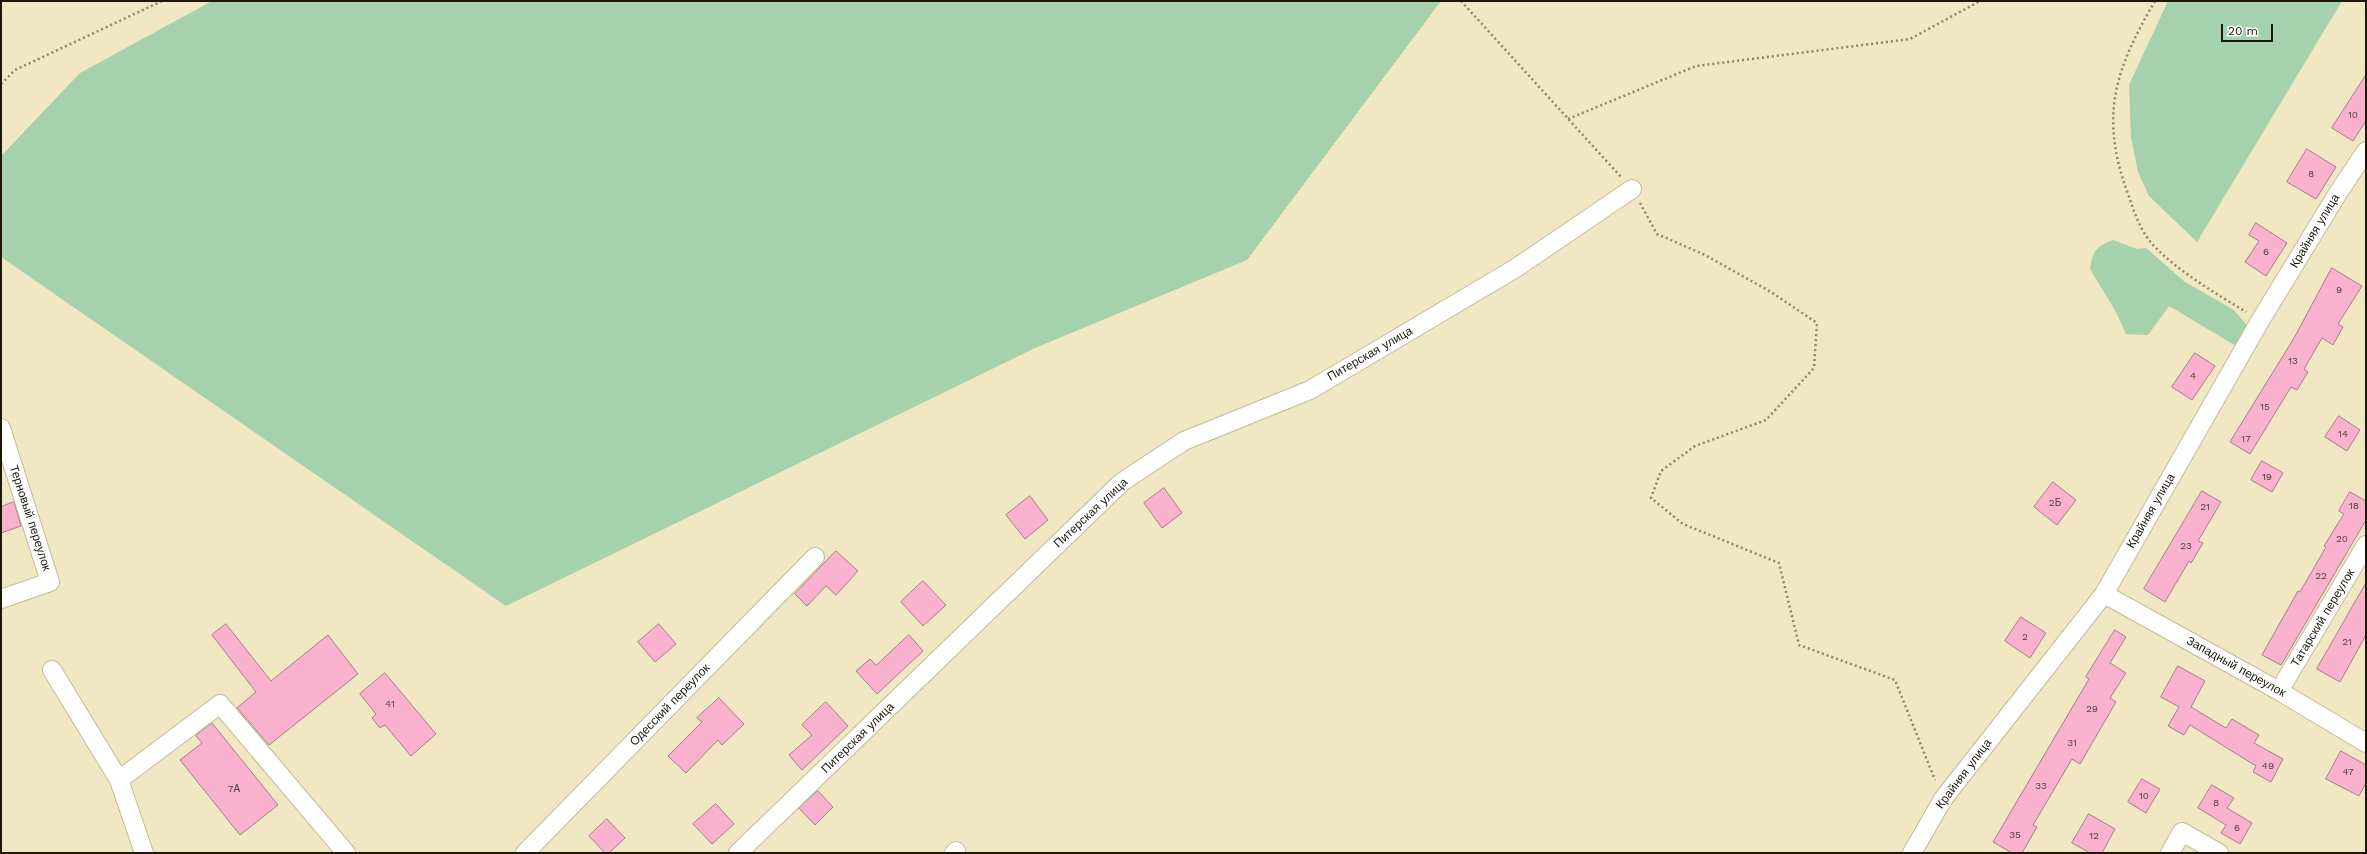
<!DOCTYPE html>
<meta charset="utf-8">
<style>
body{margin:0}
#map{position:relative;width:2367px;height:854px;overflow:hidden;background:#f1e7c3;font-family:"Work Sans",sans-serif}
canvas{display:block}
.frame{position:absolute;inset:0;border:2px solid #1b180a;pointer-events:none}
.scale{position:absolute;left:2221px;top:24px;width:52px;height:18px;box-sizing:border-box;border:2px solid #1b180a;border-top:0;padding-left:5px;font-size:12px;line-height:14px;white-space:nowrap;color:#1b180a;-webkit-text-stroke:3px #fff;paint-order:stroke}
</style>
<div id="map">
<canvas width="2367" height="854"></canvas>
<div class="frame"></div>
<div class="scale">20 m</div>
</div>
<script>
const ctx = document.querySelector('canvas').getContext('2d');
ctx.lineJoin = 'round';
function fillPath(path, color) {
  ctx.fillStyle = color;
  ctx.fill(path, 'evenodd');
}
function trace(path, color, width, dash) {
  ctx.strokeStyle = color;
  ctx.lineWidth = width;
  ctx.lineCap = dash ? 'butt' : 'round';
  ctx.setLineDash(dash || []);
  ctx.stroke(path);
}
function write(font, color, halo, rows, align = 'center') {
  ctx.font = font + ' "Work Sans",sans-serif';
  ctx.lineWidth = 3.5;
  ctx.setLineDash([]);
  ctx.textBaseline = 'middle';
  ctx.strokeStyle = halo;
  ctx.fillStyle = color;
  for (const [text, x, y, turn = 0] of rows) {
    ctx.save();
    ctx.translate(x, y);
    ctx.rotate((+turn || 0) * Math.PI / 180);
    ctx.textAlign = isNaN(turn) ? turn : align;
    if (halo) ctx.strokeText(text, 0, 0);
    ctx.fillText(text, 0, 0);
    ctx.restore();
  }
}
const green = new Path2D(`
 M 212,1 L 1441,1 L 1247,260 L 1035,348 L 506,606 L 1,257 L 1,156 L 80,73 Z
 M 2168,1 L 2342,1 L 2197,242 L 2149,196 L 2138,172 L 2131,137 L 2129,85 Z
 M 2113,240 L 2137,249 L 2146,248 L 2185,282 L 2234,310 L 2250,329 L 2236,346 L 2169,306 L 2148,335 L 2126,334 L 2116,312 L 2090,269 C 2093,251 2095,247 2113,240 Z`);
const building = new Path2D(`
 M 2366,75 L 2366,121 L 2353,141 L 2332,128 Z
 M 2307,149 L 2336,167 L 2316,199 L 2287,182 Z
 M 2256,223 L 2287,243 L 2266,276 L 2245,262 L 2259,241 L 2249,235 Z
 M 2332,268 L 2362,286 L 2338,324 L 2343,327 L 2333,345 L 2322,338 L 2304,369 L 2308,372 L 2297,390 L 2291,387 L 2250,454 L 2230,442 L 2294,338 Z
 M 2195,353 L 2215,366 L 2192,400 L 2172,387 Z
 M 2339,416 L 2360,430 L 2347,451 L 2325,437 Z
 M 2262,461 L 2283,473 L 2272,492 L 2251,480 Z
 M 2053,482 L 2076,500 L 2057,525 L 2034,507 Z
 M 1164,488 L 1182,513 L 1162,528 L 1144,503 Z
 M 2202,491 L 2221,502 L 2198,541 L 2203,543 L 2191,563 L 2189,561 L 2165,602 L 2144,589 Z
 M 2350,492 L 2366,501 L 2366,520 L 2281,665 L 2262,655 L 2298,591 L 2300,592 L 2326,547 L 2324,546 L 2344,514 L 2339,511 Z
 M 1030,496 L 1048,520 L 1025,539 L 1006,515 Z
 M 14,502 L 21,526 L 1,533 L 1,507 Z
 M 836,551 L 858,571 L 836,595 L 826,586 L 807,606 L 795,594 Z
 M 923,581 L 946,605 L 923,626 L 901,602 Z
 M 2366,583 L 2366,635 L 2340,682 L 2317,669 Z
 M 2021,617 L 2046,633 L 2030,658 L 2005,641 Z
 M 226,624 L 271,681 L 328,635 L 358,674 L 269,745 L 237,708 L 256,692 L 212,635 Z
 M 659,624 L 676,644 L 655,662 L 638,642 Z
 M 2115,630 L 2126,637 L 2110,663 L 2126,673 L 2110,698 L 2116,702 L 2080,764 L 2072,759 L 2033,825 L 2037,827 L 2022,853 L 2012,853 L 1993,842 L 2089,679 L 2086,677 Z
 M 909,635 L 923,651 L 877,694 L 856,671 L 870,659 L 876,665 Z
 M 2178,666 L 2205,681 L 2191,707 L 2226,728 L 2232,719 L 2259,735 L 2254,743 L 2283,759 L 2271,782 L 2253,772 L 2256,766 L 2190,725 L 2184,735 L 2168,726 L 2179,707 L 2161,697 Z
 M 385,673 L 436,734 L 411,756 L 385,725 L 380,728 L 372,718 L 376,714 L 360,694 Z
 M 719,698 L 744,724 L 722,745 L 718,740 L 686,773 L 668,756 L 702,722 L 697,718 Z
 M 826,702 L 848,726 L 802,770 L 789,755 L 812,735 L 802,725 Z
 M 212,723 L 278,805 L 240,835 L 180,760 L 202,743 L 196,736 Z
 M 2341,751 L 2366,765 L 2366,783 L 2359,796 L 2326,779 Z
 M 2142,779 L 2160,789 L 2146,813 L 2128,802 Z
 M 2212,785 L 2234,798 L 2227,808 L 2252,823 L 2240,844 L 2221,833 L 2226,825 L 2198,808 Z
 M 818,791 L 833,807 L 815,825 L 799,808 Z
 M 716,804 L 734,824 L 712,844 L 693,824 Z
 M 2089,814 L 2115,829 L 2102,853 L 2090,853 L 2072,843 Z
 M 607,819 L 625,838 L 609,853 L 605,853 L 589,836 Z`);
const path = new Path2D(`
 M 1461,1 L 1621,177
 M 2155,1 C 2115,70 2099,115 2128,194 C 2135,214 2141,234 2157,249 C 2182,274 2217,294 2246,312
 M 1,84 L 15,70 L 162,1
 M 1568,119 L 1696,66 L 1910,39 L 1980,1
 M 1640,203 L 1657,234 L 1705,255 L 1771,292 L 1817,323 L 1814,368 L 1766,420 L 1695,446 L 1661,471 L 1651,498 L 1683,524 L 1779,563 L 1799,645 L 1895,680 L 1935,780`);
const minor = new Path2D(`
 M 1,428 L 50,582 L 1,599
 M 2104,594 L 2279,691 L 2366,743
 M 52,670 L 119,780
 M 2279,691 L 2366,545
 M 144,853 L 119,780 L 220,704 L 346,853
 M 525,853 L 815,557
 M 738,853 L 1122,482 L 1184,441 L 1310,390 L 1516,268 L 1632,189
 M 954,853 L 956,851
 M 1912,853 L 1943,799 L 2104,594 L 2260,321 L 2338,193 L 2366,151
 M 2170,853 L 2182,832 L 2219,853`);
const numberNames = [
 ["10",2353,115],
 ["8",2311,174],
 ["6",2266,252],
 ["9",2339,290],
 ["13",2293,361],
 ["4",2193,376],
 ["15",2265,407],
 ["14",2343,434],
 ["17",2246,439],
 ["19",2267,477],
 ["2Б",2055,503],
 ["18",2354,506],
 ["21",2205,507],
 ["20",2342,539],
 ["23",2186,546],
 ["22",2321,576],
 ["2",2025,637],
 ["21",2347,642],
 ["41",390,704],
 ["29",2092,709],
 ["31",2072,743],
 ["49",2268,766],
 ["47",2348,772],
 ["33",2041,786],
 ["7А",234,789],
 ["10",2144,796],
 ["8",2216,803],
 ["6",2237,828],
 ["35",2015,835],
 ["12",2094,836]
];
const streetNames = [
 ["Крайняя улица",2315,231,-59],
 ["Питерская улица",1370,354,-30],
 ["Крайняя улица",2151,511,-60],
 ["Питерская улица",1091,513,-43],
 ["Терновый переулок",30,518,72],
 ["Татарский переулок",2323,618,-59],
 ["Западный переулок",2236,667,29],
 ["Одесский переулок",670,705,-46],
 ["Питерская улица",858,738,-44],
 ["Крайняя улица",1964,774,-53]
];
fillPath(green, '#a5d1ac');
fillPath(building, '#f9b1ce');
trace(building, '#a27e8c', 1);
trace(minor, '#c4bb98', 20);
trace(path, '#8a846a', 2.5, [2, 3]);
trace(minor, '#fff', 18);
write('10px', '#523e3b', null, numberNames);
write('12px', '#1b180a', '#fff', streetNames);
</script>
